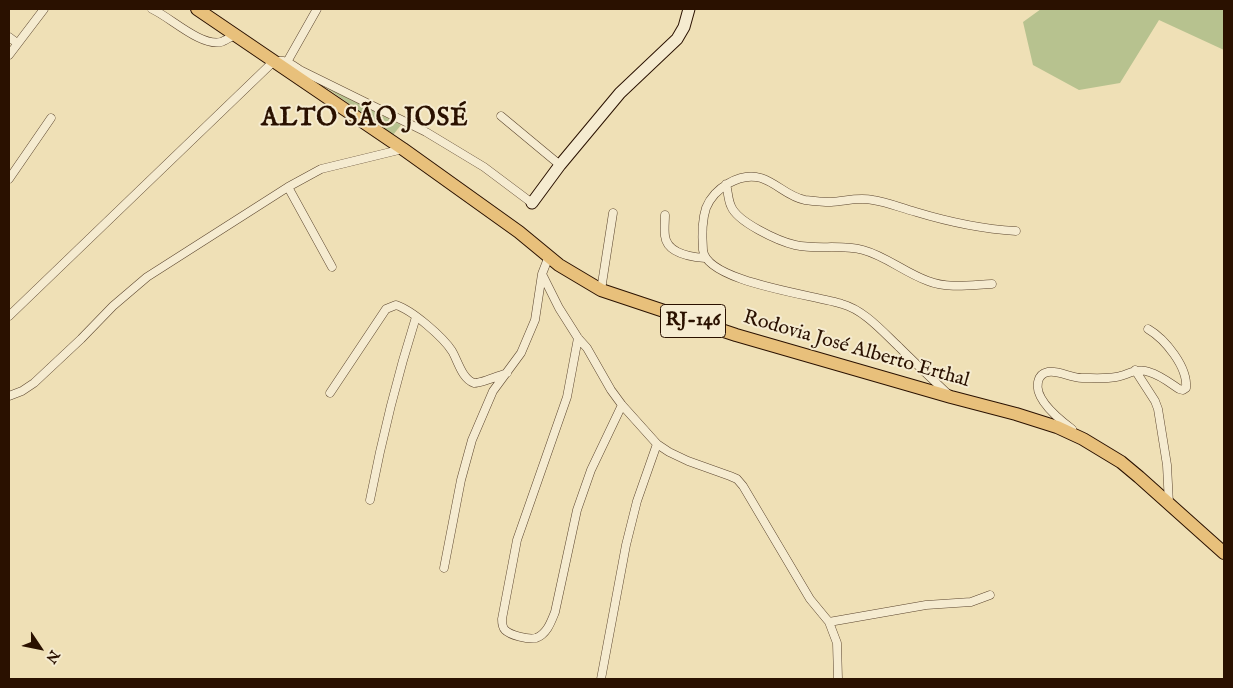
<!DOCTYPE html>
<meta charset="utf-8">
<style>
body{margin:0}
#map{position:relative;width:1233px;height:688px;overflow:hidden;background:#efe0b6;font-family:"IM FELL English",serif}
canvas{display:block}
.frame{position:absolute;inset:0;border:10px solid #2a1100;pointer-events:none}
.north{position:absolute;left:15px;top:623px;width:50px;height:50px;-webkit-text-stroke:4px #f5ebd0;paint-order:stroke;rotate:124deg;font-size:14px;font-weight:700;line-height:20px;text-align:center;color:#2a1100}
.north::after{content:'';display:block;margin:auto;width:18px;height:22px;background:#2a1100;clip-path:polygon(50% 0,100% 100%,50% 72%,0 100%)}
</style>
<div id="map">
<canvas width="1233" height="688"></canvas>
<div class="frame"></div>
<div class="north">N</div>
</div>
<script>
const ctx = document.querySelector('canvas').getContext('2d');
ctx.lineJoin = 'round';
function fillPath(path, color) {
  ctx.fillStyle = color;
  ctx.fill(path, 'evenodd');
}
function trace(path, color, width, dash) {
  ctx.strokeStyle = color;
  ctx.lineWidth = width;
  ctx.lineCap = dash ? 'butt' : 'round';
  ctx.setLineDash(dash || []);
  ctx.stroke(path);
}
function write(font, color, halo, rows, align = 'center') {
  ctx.font = font + ' "IM FELL English",serif';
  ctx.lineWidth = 4;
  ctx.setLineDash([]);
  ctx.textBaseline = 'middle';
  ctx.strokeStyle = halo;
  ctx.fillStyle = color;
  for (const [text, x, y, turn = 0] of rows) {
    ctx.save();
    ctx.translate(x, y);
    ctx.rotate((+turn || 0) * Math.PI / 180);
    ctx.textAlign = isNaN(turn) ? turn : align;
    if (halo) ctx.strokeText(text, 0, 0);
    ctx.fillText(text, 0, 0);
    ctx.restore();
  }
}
const green = new Path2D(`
 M 1041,9 L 1224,9 L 1224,50 L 1159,20 L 1120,83 L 1079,90 L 1033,65 L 1023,22 Z
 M 320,83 L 401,125 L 393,135 Z`);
const street = new Path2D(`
 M 152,9 C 170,17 201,47 221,42 C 225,41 230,37 235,35
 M 9,37 L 17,43
 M 9,55 L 44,9
 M 287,62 L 317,9
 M 501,116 L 560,165
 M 9,179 L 51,118
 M 726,184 C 728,191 728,200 731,206 C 737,222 778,241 795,245 C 817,250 841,244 863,250 C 886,256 905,273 928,281 C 948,289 971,285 992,284
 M 288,187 L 332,267
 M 665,215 C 665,221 664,229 665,236 C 667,253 691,257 705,258
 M 549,256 L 542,274 L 559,308 L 578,338 L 587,348 L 611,390 L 622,405 L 657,444 L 669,452 L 688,461 L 730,476 L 737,479 L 743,486 L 810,599 L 829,622 L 837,643 L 838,679
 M 601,290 L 613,213
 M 9,316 L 273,62 C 284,58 291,64 300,70 L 426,132 L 484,167 L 532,203
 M 578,338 L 567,397 L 517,540 L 502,619 C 502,623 502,627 505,630 C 510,635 528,640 536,638 C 547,634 551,622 555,612 L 577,510 L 591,470 L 622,405
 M 1135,370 L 1155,401 L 1158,409 L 1167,465 L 1169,504
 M 330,393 L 386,309 L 396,305 C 412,310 443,337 452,351 C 458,361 462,379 474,383 C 480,384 500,375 507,373
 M 948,394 C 931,378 915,363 899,347 C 882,331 864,310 842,304 C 814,295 706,282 703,250 C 702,237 702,220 706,208 C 714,188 740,172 761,178 C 777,183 788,197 805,200 C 813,201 823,202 831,202 C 846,201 858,197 873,200 C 887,202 901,208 916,212 C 949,222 982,229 1016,231
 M 9,396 L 22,391 L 34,383 L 81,339 L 113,306 L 147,277 L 288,187 L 321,169 L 403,149
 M 1072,429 C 1060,420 1034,399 1038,382 C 1039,376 1043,373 1048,372 C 1059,370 1070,378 1082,378 C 1093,378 1105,379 1116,377 C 1128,375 1137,367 1149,372 C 1160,375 1170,383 1179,389 L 1183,390 L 1186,388 C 1188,367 1165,339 1148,329
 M 370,500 C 382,438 397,377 416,317
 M 444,568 L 461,480 L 472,440 L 493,391 L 521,353 L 535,320 L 542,274
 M 829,622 L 926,605 L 971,602 L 990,595
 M 601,679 L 626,545 L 637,501 L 657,444`);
const secondary = new Path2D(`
 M 532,203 L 560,165 L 620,93 L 677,39 L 684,27 L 689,9`);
const primary = new Path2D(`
 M 197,9 L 403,149 L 519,232 L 559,265 L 601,290 L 736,335 L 951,397 L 1016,414 L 1057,427 L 1083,439 L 1121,462 L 1139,477 L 1224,553`);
const shields = [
 [693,321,65]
];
const shieldNames = [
 ["RJ-146",693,321]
];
const streetNames = [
 ["Rodovia José Alberto Erthal",856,350,16]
];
const districtNames = [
 ["ALTO SÃO JOSÉ",365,120]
];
fillPath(green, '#b7c28f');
trace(street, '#5b452e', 9);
trace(secondary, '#2a1100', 13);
trace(primary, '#2a1100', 14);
trace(street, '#f5ebd0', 8);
trace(secondary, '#f5ebd0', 11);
trace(primary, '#e8c07b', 12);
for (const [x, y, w] of shields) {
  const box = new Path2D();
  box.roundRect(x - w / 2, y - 16.5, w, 33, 4);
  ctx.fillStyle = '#f5ebd0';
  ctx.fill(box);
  trace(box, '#2a1100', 1);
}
write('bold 19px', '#2a1100', null, shieldNames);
write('20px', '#2a1100', '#f5ebd0', streetNames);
ctx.letterSpacing = '1px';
write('bold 25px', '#2a1100', '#f5ebd0', districtNames);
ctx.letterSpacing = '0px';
</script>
